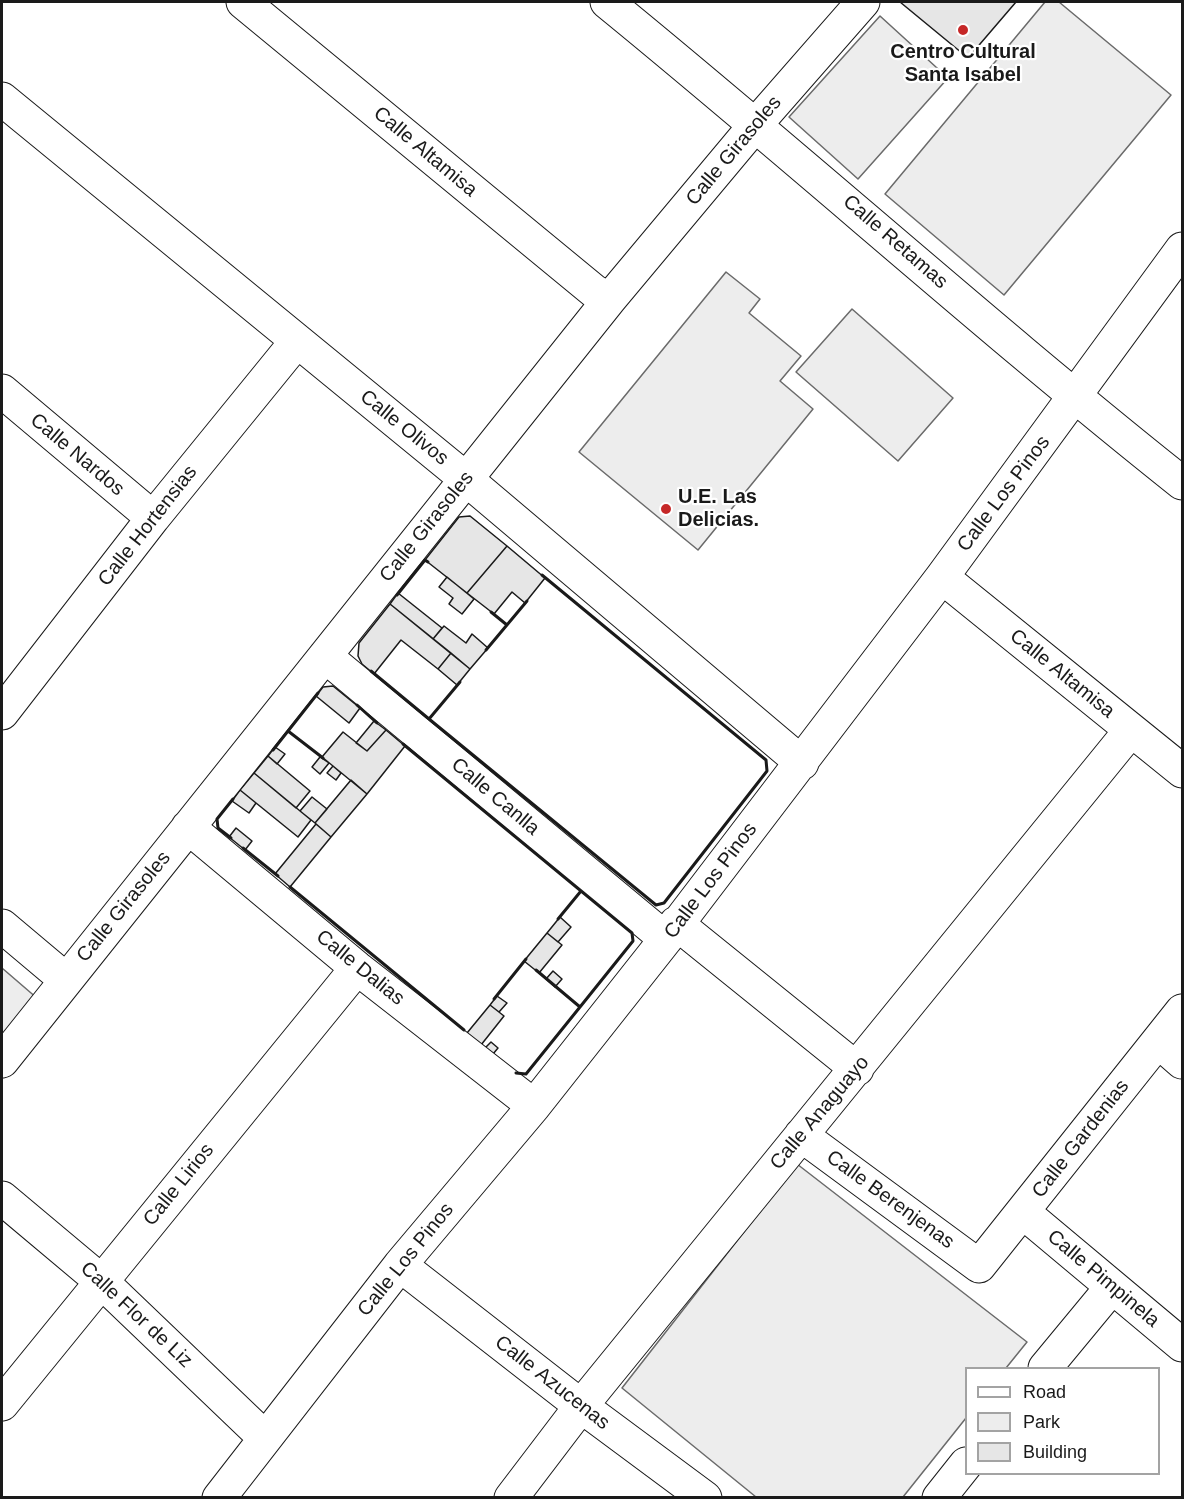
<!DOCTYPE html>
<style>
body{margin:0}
#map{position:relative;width:1184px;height:1499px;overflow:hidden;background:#fff;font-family:Arial,sans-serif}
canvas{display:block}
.frame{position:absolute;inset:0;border:3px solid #1a1a1a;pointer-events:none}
.legend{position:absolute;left:965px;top:1367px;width:195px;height:108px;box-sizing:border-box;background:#fff;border:2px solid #a3a3a3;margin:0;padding:8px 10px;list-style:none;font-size:18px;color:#1a1a1a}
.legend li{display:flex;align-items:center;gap:12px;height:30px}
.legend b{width:30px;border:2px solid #a3a3a3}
</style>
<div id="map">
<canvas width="1184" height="1499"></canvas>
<div class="frame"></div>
<ul class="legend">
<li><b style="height:8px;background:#fff"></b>Road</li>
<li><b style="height:16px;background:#ededed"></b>Park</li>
<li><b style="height:16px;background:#e6e6e6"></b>Building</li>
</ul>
</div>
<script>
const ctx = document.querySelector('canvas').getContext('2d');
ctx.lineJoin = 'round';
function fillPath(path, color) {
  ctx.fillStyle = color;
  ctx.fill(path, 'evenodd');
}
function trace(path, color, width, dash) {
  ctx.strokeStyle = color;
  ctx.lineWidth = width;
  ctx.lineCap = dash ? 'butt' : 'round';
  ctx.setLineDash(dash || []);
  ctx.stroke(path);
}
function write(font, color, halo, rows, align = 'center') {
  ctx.font = font + ' Arial,sans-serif';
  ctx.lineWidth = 4.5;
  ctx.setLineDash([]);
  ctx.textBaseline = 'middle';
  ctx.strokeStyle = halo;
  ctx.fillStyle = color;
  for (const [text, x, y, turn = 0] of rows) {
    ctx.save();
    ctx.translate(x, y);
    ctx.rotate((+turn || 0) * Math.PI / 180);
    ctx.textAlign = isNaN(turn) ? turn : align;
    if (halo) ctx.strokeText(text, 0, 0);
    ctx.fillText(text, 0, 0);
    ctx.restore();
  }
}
const green = new Path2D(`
 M 1045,2 L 1059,2 L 1171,95 L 1004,295 L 885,194 Z
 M 880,16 L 948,78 L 858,179 L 789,117 Z
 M 726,272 L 760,299 L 749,313 L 801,356 L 780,381 L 813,409 L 698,550 L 579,452 Z
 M 852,309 L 953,398 L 898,461 L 796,372 Z
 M 2,968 L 38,999 L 2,1044 Z
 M 797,1164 L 1027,1342 L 1006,1368 L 966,1368 L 966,1418 L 903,1497 L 756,1497 L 622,1388 Z`);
const building = new Path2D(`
 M 900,2 L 1016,2 L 968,58 Z
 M 470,516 L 507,546 L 467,593 L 425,560 L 459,517 Z
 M 507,546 L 545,578 L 525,603 L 512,592 L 494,614 L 467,593 Z
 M 447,577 L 474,599 L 462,614 L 449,604 L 453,598 L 439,587 Z
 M 398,593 L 442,628 L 433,639 L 390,604 Z
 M 390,604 L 451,653 L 438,669 L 401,640 L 374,674 L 362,664 L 358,656 L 359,643 Z
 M 444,626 L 466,643 L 472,634 L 488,648 L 470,669 L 433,639 Z
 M 451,653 L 470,669 L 457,685 L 438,669 Z
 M 333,686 L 360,708 L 349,723 L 316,696 L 323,687 Z
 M 374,721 L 386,730 L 367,751 L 356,743 Z
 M 386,730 L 405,746 L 367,794 L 322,757 L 343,732 L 367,751 Z
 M 275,747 L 285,754 L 277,764 L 268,756 Z
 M 268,756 L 310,791 L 296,808 L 254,773 Z
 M 320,757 L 329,763 L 320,774 L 312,767 Z
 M 333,766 L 341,773 L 336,780 L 327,773 Z
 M 254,773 L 311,820 L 298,837 L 240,790 Z
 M 351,780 L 367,794 L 331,837 L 315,823 Z
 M 240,790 L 256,803 L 249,813 L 232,801 Z
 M 312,797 L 327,809 L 315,823 L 300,811 Z
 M 316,824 L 331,837 L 290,887 L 275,874 Z
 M 236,828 L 252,841 L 245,850 L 229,837 Z
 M 560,917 L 571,927 L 558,942 L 547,933 Z
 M 547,933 L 562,945 L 539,973 L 524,961 Z
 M 553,971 L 562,979 L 555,987 L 546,979 Z
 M 497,996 L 507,1003 L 499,1012 L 490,1005 Z
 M 490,1005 L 504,1016 L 481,1045 L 467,1033 Z
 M 491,1042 L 498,1048 L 493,1054 L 485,1048 Z`);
const minor = new Path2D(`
 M 243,2 L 594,291 L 609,300
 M 607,2 C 801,160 987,328 1182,483
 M 2,99 L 466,479 L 802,763
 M 2,391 L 153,518
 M 942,577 L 1182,771
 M 325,656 L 666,939
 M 2,713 L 153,518 L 297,341
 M 188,827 L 357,968 L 534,1106
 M 676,923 L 857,1069
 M 2,926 L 65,979
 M 1158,1041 L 1182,1062
 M 2,1061 L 609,300 L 757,123 L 863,2
 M 801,1135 L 979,1266 L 1182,1011
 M 2,1198 L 101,1281 L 265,1438
 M 1023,1212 L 1182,1345
 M 400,1265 L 581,1406 L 705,1498
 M 1045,1368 L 1112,1287
 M 2,1404 L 357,968
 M 219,1498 L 400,1265 L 534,1106 L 666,939 L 942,577 L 1182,249
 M 511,1498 L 581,1406 L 1131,730
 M 939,1498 L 966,1464`);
const wall = new Path2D(`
 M 397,595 L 425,560 L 428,562
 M 491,612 L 507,625
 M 486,650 L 527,601
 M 371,671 L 429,719 L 460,682
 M 318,693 L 288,731 L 323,758
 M 357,705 L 377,723
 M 429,719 L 656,905 L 664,903 L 767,771 L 766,760 L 542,575
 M 403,744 L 632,933 L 633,941 L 580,1007 L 536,970
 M 273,750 L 288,731
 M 231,838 L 218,828 L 217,819 L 233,799
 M 243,848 L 278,876
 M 290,887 L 464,1030
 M 558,919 L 581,891
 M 494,999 L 526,959
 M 516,1073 L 526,1074 L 580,1007`);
const markers = [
 [963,30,6,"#c62828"],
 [666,509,6,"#c62828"]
];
const poiNames = [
 ["Centro Cultural",963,52],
 ["Santa Isabel",963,75],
 ["U.E. Las",678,497,"left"],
 ["Delicias.",678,520,"left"]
];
const streetNames = [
 ["Calle Girasoles",734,151,-50],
 ["Calle Altamisa",425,152,40],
 ["Calle Retamas",895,242,41],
 ["Calle Olivos",404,428,39],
 ["Calle Nardos",77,455,40],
 ["Calle Los Pinos",1004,494,-53],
 ["Calle Hortensias",148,526,-52],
 ["Calle Girasoles",427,527,-51],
 ["Calle Altamisa",1062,674,39],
 ["Calle Canlla",495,797,40],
 ["Calle Los Pinos",711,881,-53],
 ["Calle Girasoles",124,907,-51],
 ["Calle Dalias",360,968,39],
 ["Calle Anaguayo",820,1113,-50],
 ["Calle Gardenias",1081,1139,-52],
 ["Calle Lirios",179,1185,-51],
 ["Calle Berenjenas",890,1200,36],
 ["Calle Los Pinos",406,1260,-51],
 ["Calle Pimpinela",1103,1279,40],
 ["Calle Flor de Liz",136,1315,43],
 ["Calle Azucenas",552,1383,38]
];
fillPath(green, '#ededed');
trace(green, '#6a6a6a', 1.5);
fillPath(building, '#e6e6e6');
trace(building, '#1a1a1a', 1.5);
trace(minor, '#1a1a1a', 35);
trace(minor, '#fff', 33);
trace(wall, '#1a1a1a', 3);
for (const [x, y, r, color] of markers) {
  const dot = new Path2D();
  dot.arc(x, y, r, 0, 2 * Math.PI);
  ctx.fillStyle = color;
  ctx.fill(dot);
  trace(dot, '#fff', 2);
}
write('bold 20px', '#1a1a1a', '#fff', poiNames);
write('20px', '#1a1a1a', '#fff', streetNames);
</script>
